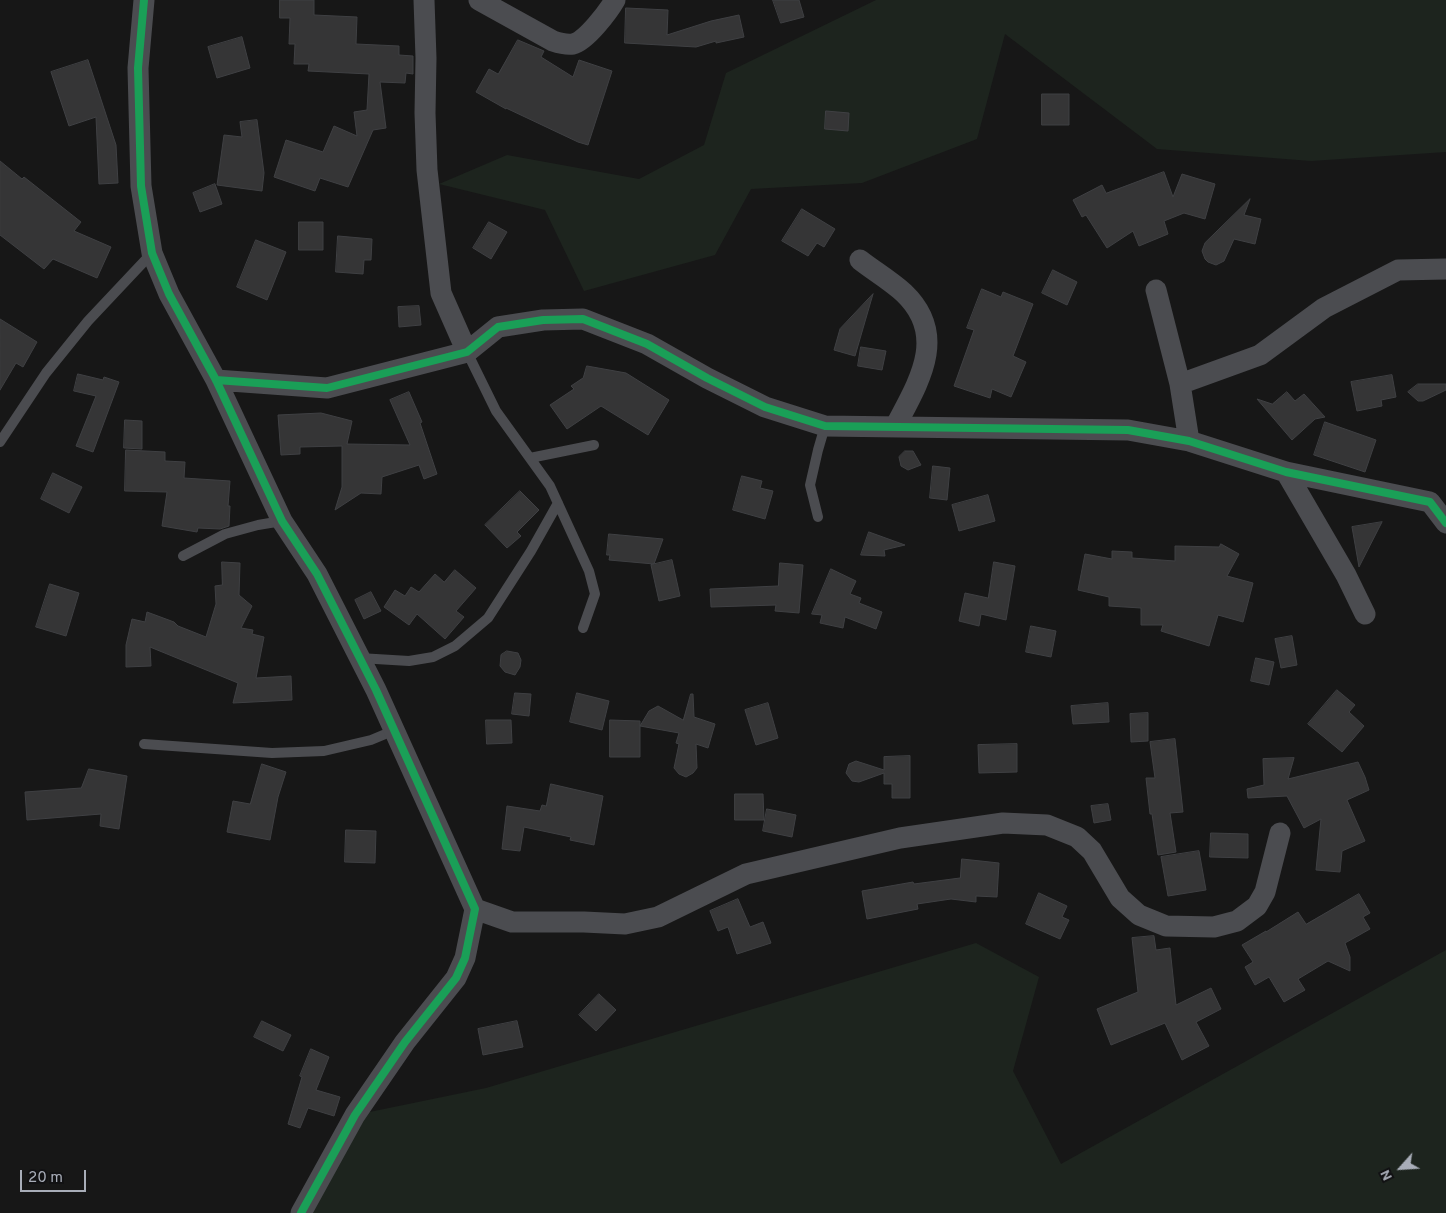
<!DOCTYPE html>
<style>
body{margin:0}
#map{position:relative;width:1446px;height:1213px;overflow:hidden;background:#171717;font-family:Overpass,sans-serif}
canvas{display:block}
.north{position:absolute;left:1376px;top:1143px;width:50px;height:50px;-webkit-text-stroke:4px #111113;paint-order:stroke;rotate:244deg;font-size:14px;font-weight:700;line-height:20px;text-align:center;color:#a8adb8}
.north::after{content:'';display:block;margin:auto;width:18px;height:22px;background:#a8adb8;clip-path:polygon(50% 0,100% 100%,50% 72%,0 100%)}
.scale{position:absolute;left:20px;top:1170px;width:66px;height:22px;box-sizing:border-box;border:2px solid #a8adb8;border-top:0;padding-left:6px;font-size:15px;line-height:18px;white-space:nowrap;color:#a8adb8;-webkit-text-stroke:4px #111113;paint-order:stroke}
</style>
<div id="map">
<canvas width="1446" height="1213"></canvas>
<div class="north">N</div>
<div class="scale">20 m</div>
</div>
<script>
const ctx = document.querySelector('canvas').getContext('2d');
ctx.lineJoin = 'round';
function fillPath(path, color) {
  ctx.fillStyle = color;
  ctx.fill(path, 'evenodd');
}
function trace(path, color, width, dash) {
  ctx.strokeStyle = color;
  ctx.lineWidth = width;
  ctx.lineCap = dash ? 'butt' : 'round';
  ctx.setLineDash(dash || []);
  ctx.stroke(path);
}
const green = new Path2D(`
 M 876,0 L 1446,0 L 1446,152 L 1311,161 L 1157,149 L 1005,34 L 977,139 L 862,183 L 751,189 L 715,255 L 584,291 L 545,210 L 439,184 L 507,155 L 639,179 L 704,145 L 726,73 Z
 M 976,943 L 1039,977 L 1013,1071 L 1061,1164 L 1446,950 L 1446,1213 L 301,1213 L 355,1115 L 486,1088 Z`);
const building = new Path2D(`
 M 280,0 L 314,0 L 314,15 L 357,17 L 356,44 L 399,46 L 399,55 L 413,56 L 413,74 L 406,73 L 405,83 L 380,82 L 386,128 L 373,130 L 348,187 L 320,178 L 315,191 L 274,177 L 286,140 L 323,152 L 334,126 L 357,136 L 354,112 L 367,110 L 369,74 L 308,71 L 309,64 L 294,64 L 295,44 L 289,44 L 290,18 L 280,18 Z
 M 773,0 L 799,0 L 804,17 L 781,23 Z
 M 626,8 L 668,10 L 667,35 L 711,21 L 739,15 L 744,37 L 716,43 L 716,41 L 696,47 L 625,43 Z
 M 242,37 L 250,68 L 217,78 L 208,47 Z
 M 518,40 L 544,51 L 541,57 L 573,77 L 579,60 L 612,71 L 588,145 L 578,142 L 506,108 L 506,109 L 476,92 L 489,69 L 498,74 Z
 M 88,60 L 116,145 L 118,183 L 99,184 L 96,117 L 69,126 L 51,72 Z
 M 1042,94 L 1069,94 L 1069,125 L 1042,125 Z
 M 826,111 L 849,113 L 848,131 L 825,129 Z
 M 257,120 L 264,173 L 262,191 L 217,185 L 224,135 L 242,137 L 240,122 Z
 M 0,161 L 22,179 L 24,177 L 81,222 L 74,231 L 111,247 L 97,278 L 53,259 L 44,269 L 0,235 Z
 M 1164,172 L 1173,197 L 1182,174 L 1215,184 L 1205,219 L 1184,213 L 1164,221 L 1168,234 L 1139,246 L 1133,231 L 1107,248 L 1086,215 L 1082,217 L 1073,200 L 1102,185 L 1106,193 Z
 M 215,184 L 222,204 L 200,212 L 193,193 Z
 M 1250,199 L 1244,215 L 1261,219 L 1255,244 L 1234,239 L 1224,261 L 1216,265 L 1208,262 L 1205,259 L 1202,251 L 1205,243 Z
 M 802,209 L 835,229 L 824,247 L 817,243 L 808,256 L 782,241 Z
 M 299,222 L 323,222 L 323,250 L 299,250 Z
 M 489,222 L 507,232 L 491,259 L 473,248 Z
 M 338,236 L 372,239 L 371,260 L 364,260 L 363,274 L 336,272 Z
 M 256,240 L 286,252 L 267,300 L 237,287 Z
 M 1053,270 L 1077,282 L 1067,305 L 1042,293 Z
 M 982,289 L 1001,297 L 1003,292 L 1033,304 L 1013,356 L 1026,362 L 1011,397 L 992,389 L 990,398 L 954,386 L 974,330 L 967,328 Z
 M 873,294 L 855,356 L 834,350 L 840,329 Z
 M 419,306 L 421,325 L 399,327 L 398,307 Z
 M 0,319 L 37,342 L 23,367 L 16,363 L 0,390 Z
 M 861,347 L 886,351 L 882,370 L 858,366 Z
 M 587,366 L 626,373 L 669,400 L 648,435 L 601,406 L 567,429 L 550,405 L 574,389 L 571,386 L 583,378 Z
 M 78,374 L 103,380 L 104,377 L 119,382 L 93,452 L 76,446 L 96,396 L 74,391 Z
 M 1392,375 L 1396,397 L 1381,400 L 1382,406 L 1357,411 L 1351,382 Z
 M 1418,384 L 1446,384 L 1446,390 L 1423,401 L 1418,401 L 1408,392 Z
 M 409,392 L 422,422 L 420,423 L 437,474 L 424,479 L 419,465 L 382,477 L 381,494 L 361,493 L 335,510 L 342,487 L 342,446 L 300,447 L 300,454 L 281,455 L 278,415 L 321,413 L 352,421 L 347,444 L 410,445 L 390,400 Z
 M 1287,392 L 1295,401 L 1304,394 L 1325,417 L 1315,419 L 1292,440 L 1257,399 L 1272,404 Z
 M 125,420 L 142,421 L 142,449 L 124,448 Z
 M 1325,422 L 1376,440 L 1365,472 L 1314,455 Z
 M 126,450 L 165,452 L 165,461 L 185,462 L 184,478 L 230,481 L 228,506 L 230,506 L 229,526 L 220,529 L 198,528 L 197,532 L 162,526 L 167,492 L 125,491 Z
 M 905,451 L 913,451 L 921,465 L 908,470 L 901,466 L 899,457 Z
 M 933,466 L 950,468 L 947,500 L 930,498 Z
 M 53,473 L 82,487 L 69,513 L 41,499 Z
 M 742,476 L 762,481 L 760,488 L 773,491 L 765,519 L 733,510 Z
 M 520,491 L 539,510 L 517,532 L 521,536 L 507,548 L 485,525 Z
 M 988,495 L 995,521 L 959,531 L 952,505 Z
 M 1382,522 L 1359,567 L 1352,527 Z
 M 869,532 L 905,545 L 884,550 L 885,556 L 861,555 Z
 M 609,534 L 663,539 L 654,564 L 609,560 L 610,555 L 607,555 Z
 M 1221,544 L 1239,554 L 1227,576 L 1253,583 L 1243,622 L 1218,615 L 1209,646 L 1161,631 L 1163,625 L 1141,625 L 1141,608 L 1109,606 L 1109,597 L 1078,590 L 1085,554 L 1112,559 L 1112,551 L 1132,552 L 1132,558 L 1175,561 L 1175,546 L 1219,547 Z
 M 672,560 L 680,596 L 659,601 L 651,565 Z
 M 222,562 L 240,563 L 239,595 L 252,606 L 241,628 L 253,630 L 252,634 L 264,637 L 256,678 L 291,676 L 292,700 L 233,703 L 238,683 L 150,647 L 151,666 L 126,667 L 126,645 L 132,619 L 145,622 L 147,612 L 174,622 L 178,626 L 206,637 L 216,604 L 215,586 L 222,585 Z
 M 994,562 L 1015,566 L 1006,620 L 981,614 L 979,626 L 959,621 L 965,593 L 988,598 Z
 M 780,563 L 803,565 L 799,613 L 775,611 L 776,605 L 711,607 L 710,589 L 778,586 Z
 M 831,569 L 856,581 L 850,594 L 861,598 L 859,603 L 882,612 L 876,629 L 845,617 L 843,628 L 820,623 L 822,615 L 812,614 Z
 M 455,570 L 476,588 L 456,611 L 464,617 L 445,639 L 417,614 L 409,625 L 384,607 L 395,590 L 405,596 L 411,587 L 419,592 L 435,574 L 444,582 Z
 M 50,584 L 79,593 L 66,636 L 36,627 Z
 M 371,592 L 381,611 L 364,619 L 355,600 Z
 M 1031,626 L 1056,631 L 1051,657 L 1026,652 Z
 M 1292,636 L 1297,665 L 1281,668 L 1275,639 Z
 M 507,651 L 518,653 L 521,660 L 520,667 L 515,675 L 505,672 L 500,666 L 501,655 Z
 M 1256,658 L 1274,662 L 1269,685 L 1251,681 Z
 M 1337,690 L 1355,705 L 1349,712 L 1364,726 L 1342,752 L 1308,724 Z
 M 515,693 L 531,694 L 529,716 L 512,714 Z
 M 577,693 L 609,701 L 602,730 L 570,722 Z
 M 691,694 L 693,694 L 694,717 L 715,724 L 708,748 L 696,744 L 697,768 L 693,773 L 686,777 L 679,774 L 674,768 L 679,744 L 676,743 L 679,733 L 640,726 L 649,711 L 658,706 L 683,720 Z
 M 768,703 L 778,738 L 756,745 L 745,710 Z
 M 1108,703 L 1109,722 L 1073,724 L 1071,706 Z
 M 1148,713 L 1148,741 L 1131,742 L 1130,714 Z
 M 486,720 L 511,720 L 512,743 L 487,744 Z
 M 610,720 L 640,721 L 640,757 L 610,757 Z
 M 1175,739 L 1183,812 L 1170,813 L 1176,852 L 1158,855 L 1152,814 L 1150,814 L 1146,778 L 1155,778 L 1150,742 Z
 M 1017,744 L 1017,772 L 979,773 L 978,745 Z
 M 910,756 L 910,798 L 892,798 L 892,784 L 884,784 L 884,773 L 859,782 L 852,781 L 846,773 L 849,764 L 856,761 L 884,770 L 884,757 Z
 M 1294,758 L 1288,779 L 1358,762 L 1365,777 L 1369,790 L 1347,800 L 1365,841 L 1342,851 L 1340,872 L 1316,870 L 1321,819 L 1304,828 L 1287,796 L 1248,798 L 1247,789 L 1264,785 L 1263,759 Z
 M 262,764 L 286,772 L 278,797 L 270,840 L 227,832 L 233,801 L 250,804 Z
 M 89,769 L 127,776 L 119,829 L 100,826 L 101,814 L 27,820 L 25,792 L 81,788 Z
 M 551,784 L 603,796 L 594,845 L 570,840 L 571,837 L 524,827 L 520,851 L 502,849 L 507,806 L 540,811 L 542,805 L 546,806 Z
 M 735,794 L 763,794 L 764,820 L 735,820 Z
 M 1108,804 L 1111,820 L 1094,823 L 1091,806 Z
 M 767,809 L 796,815 L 792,837 L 763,831 Z
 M 346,830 L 376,831 L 375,863 L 345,862 Z
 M 1211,833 L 1248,834 L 1248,858 L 1210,857 Z
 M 1199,851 L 1206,890 L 1168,896 L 1161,857 Z
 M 962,859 L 999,863 L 997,897 L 976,896 L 976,902 L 951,899 L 917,904 L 918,909 L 867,919 L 862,891 L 913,882 L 914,884 L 960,878 Z
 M 1039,893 L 1067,906 L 1062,917 L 1069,920 L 1060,939 L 1026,924 Z
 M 1359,894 L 1370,913 L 1363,917 L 1370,929 L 1345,943 L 1350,957 L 1350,971 L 1328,961 L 1298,979 L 1305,990 L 1284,1002 L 1269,977 L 1255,985 L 1245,967 L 1253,962 L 1242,945 L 1266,931 L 1266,932 L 1298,912 L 1306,924 Z
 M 738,899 L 750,927 L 763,922 L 771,943 L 737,954 L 728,927 L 718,931 L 710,911 Z
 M 1154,936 L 1156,950 L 1170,948 L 1176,1005 L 1211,988 L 1221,1009 L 1196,1022 L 1209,1046 L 1182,1060 L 1165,1023 L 1111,1045 L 1097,1009 L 1138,992 L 1132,938 Z
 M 599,994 L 616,1010 L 596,1031 L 579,1015 Z
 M 262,1021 L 291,1035 L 283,1051 L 254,1037 Z
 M 517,1021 L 523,1047 L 483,1055 L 478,1029 Z
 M 311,1049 L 329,1057 L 316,1090 L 340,1097 L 334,1116 L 308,1108 L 300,1128 L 288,1124 L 302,1077 L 300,1076 Z`);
const lane = new Path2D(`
 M 467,352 L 496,411 L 550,486 L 589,571 L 595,594 L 583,628
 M 0,442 L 46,373 L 88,321 L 152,253
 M 530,458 L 594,445
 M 818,517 L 810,485 L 818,450 L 825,426
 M 183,556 L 225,534 L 258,525 L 282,521
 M 359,658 L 409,661 L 433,657 L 455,646 L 488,618 L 531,551 L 558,503
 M 144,744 L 272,753 L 324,751 L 371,740 L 395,730`);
const street = new Path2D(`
 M 144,0 L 138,68 L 141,186 L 152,253 L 169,294 L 216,380 L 282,521 L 317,574 L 376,690 L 475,909 L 465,958 L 456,978 L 405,1042 L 355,1115 L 301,1213
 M 424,0 L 426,58 L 425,113 L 427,170 L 441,293 L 467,352
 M 479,0 L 553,41 C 559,43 566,45 573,44 C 586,41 608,12 615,0
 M 860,260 C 874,271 891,281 904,293 C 949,336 918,383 895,427
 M 1156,290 L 1180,384 L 1189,441
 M 216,380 L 327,388 L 467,352 L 498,327 L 543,320 L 583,319 L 647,344 L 707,378 L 765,407 L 825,426 L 1128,430 L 1189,441 L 1286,472 L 1430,502 L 1446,523
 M 1180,384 L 1260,355 L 1324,308 L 1398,270 L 1446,269
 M 1286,472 L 1346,575 L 1365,614
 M 475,909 L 512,922 L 584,922 L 625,924 L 658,917 L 746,874 L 900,838 L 1003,823 L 1047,825 L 1077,837 L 1092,851 L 1120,898 L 1139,915 L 1166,926 L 1214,927 L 1237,921 L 1257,906 L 1265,892 L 1280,833`);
const cycleway = new Path2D(`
 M 144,0 L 138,68 L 141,186 L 152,253 L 169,294 L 216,380 L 282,521 L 317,574 L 376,690 L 475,909 L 465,958 L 456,978 L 405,1042 L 355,1115 L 301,1213
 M 216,380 L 327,388 L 467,352 L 498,327 L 543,320 L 583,319 L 647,344 L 707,378 L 765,407 L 825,426 L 1128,430 L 1189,441 L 1286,472 L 1430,502 L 1446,523`);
fillPath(green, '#1d241e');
fillPath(building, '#353536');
trace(building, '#3f4043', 1);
trace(lane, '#4b4c50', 10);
trace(street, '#4b4c50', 21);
trace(cycleway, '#1a9f57', 8);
</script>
